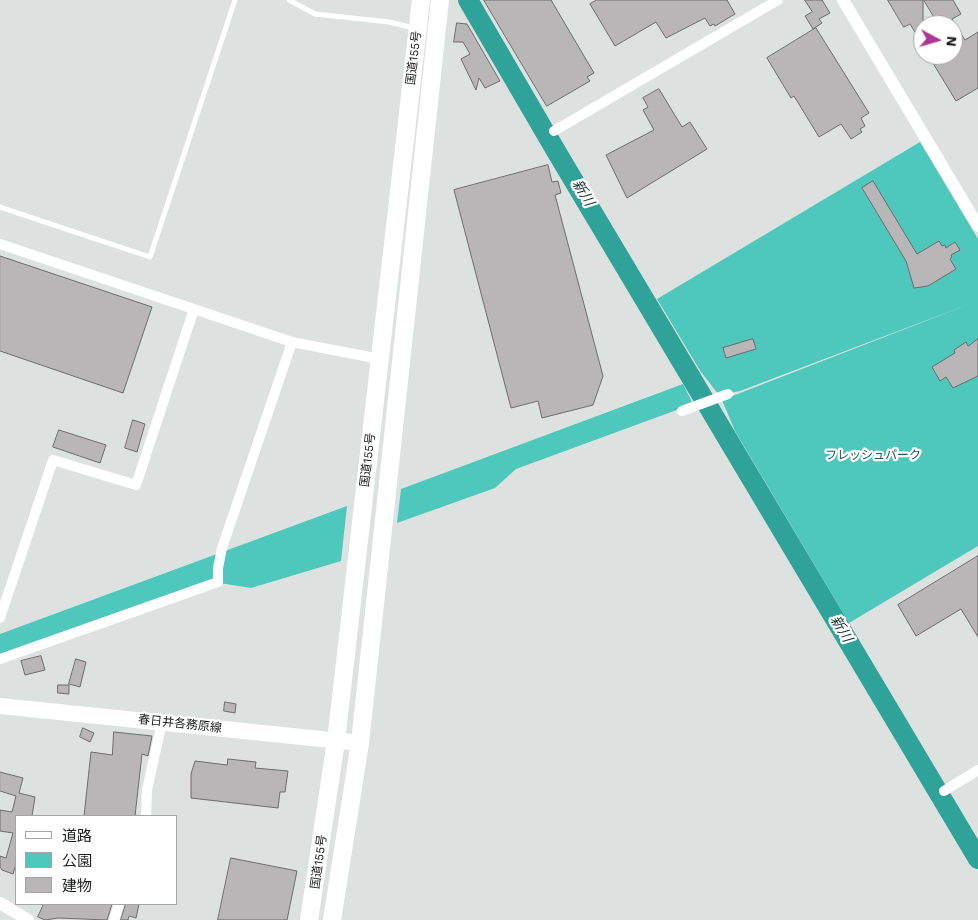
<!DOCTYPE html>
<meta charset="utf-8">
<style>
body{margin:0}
#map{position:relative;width:978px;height:920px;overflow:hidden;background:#dde2e1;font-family:"Work Sans","Noto Sans JP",sans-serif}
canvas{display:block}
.legend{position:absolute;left:15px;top:815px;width:162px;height:90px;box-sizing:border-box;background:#fff;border:1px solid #a4a5a5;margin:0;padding:6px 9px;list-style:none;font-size:15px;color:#1c1e1d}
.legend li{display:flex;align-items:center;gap:10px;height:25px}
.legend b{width:25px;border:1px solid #a4a5a5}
.north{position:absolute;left:913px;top:15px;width:50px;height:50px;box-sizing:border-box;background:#fff;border:1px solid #a4a5a5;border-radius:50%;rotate:96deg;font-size:14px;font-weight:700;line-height:20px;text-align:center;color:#1c1e1d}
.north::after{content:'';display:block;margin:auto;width:18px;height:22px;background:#aa3894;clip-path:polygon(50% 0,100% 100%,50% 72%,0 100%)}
</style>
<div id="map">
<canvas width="978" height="920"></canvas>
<ul class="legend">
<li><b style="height:6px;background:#fff"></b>道路</li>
<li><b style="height:14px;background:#4ec7bd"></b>公園</li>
<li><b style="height:14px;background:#b9b6b8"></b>建物</li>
</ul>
<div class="north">N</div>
</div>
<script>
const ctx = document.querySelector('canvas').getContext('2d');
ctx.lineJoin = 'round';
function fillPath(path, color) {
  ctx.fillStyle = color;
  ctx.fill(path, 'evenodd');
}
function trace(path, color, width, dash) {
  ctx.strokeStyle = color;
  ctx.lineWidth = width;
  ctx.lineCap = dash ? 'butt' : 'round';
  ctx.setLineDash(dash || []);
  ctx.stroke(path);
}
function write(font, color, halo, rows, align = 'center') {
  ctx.font = font + ' "Work Sans","Noto Sans JP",sans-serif';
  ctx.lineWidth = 4.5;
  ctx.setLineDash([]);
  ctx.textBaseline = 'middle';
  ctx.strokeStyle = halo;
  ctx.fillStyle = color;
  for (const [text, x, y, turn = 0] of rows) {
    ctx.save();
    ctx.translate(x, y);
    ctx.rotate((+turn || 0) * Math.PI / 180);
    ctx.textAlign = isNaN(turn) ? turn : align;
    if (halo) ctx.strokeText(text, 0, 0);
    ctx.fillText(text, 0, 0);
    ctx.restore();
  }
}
const green = new Path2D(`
 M 920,142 L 978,239 L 978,546 L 849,623 L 735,431 L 722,400 L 972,303 L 740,391 L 719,395 L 701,372 L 657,299 Z
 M 683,384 L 693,404 L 516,469 L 495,488 L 397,523 L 401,489 Z
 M 347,506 L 341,561 L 251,588 L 213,582 L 0,656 L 0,634 Z`);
const river = new Path2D(`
 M 468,0 L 556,151 L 978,859`);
const building = new Path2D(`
 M 484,0 L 551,0 L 594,73 L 587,77 L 590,81 L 547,106 Z
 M 597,0 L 727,0 L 735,14 L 715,26 L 714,24 L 710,26 L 705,18 L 666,38 L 656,22 L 615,46 L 590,4 Z
 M 805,0 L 822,0 L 830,13 L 819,19 L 822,23 L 813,29 L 805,16 L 812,12 Z
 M 888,0 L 923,0 L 923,45 L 910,24 L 904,27 Z
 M 924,0 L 953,0 L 961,14 L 952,19 L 965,40 L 978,32 L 978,88 L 956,101 L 928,55 L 953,55 L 953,25 L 939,25 Z
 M 457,23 L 467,24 L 500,81 L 485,88 L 479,78 L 476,90 L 461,59 L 470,54 L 463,42 L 454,42 Z
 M 816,28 L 869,113 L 861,118 L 865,126 L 860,129 L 862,132 L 851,139 L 841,124 L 819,137 L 794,96 L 791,98 L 767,58 Z
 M 659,89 L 682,127 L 690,122 L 707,149 L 627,198 L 606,155 L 654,130 L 643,110 L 648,107 L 643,98 Z
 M 548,165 L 552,182 L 558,181 L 561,193 L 555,195 L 603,376 L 593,405 L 542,418 L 538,401 L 511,408 L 454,190 Z
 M 873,181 L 917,254 L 939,241 L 942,246 L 945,245 L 946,248 L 955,242 L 960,250 L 951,255 L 952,257 L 950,259 L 956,269 L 928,286 L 914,288 L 906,261 L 862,188 Z
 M 0,256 L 152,307 L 123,393 L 0,351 Z
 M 753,339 L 756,349 L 726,358 L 723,348 Z
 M 978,339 L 978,376 L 953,388 L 946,377 L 940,381 L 932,367 L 955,353 L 954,350 L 966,342 L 968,346 Z
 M 133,420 L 145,424 L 137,452 L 125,448 Z
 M 59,430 L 106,445 L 100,463 L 53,447 Z
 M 978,556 L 978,637 L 961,609 L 916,636 L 898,605 Z
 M 41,656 L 45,670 L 25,675 L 21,661 Z
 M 76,659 L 86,662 L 80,687 L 69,684 Z
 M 58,685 L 69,685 L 69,694 L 58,693 Z
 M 225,702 L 236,704 L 235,713 L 224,711 Z
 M 83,728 L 94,733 L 90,742 L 80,737 Z
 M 114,732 L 152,736 L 148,756 L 142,754 L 135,816 L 84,816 L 91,752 L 112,755 Z
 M 228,759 L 256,762 L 255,768 L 288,771 L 285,792 L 280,792 L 278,808 L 191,798 L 191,774 L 195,761 L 227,765 Z
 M 0,772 L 23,778 L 19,793 L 35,797 L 32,816 L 16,816 L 16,864 L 13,874 L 2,870 L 0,867 L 0,856 L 6,858 L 13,833 L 0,831 L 0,810 L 12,812 L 16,796 L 0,791 Z
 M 231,858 L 297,871 L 287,920 L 218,920 Z
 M 44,904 L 112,904 L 107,920 L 58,918 L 45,920 L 38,917 Z
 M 126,904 L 139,904 L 136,918 L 129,916 L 128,920 L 121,920 Z`);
const service = new Path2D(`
 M 289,0 L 315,14 L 389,22 L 414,28
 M 0,207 L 150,257 L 235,0`);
const minor = new Path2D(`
 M 554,131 L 778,0
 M 0,244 L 292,342 L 380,359
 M 682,411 L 728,394
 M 0,618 L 53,460 L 136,485 L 194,309
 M 0,659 L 218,582 L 218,568 L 222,548 L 292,342
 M 944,791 L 978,770
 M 146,816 L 147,790 L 162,722
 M 114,920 L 119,904`);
const tertiary = new Path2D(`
 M 843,0 L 978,226
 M 0,903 L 28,920`);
const primary = new Path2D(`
 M 0,706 L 360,743`);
const trunk = new Path2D(`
 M 309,920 L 336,741 L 421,0
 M 332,920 L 360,743 L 440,0`);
const streetNames = [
 ["国道155号",414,58,-83],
 ["国道155号",368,460,-83],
 ["春日井各務原線",180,724,6],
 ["国道155号",319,862,-82]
];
const parkNames = [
 ["フレッシュパーク",873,455]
];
const waterNames = [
 ["新川",583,193,59],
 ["新川",841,629,59]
];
fillPath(green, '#4ec7bd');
trace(river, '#2fa299', 20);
fillPath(building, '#b9b6b8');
trace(building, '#6e6b6d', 1);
trace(service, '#fff', 5);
trace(minor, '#fff', 10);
trace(tertiary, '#fff', 12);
trace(primary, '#fff', 16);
trace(trunk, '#fff', 18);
write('12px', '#1c1e1d', '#fff', streetNames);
write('12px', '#1e5b56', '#fff', parkNames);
write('italic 14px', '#1c3533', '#fff', waterNames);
</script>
